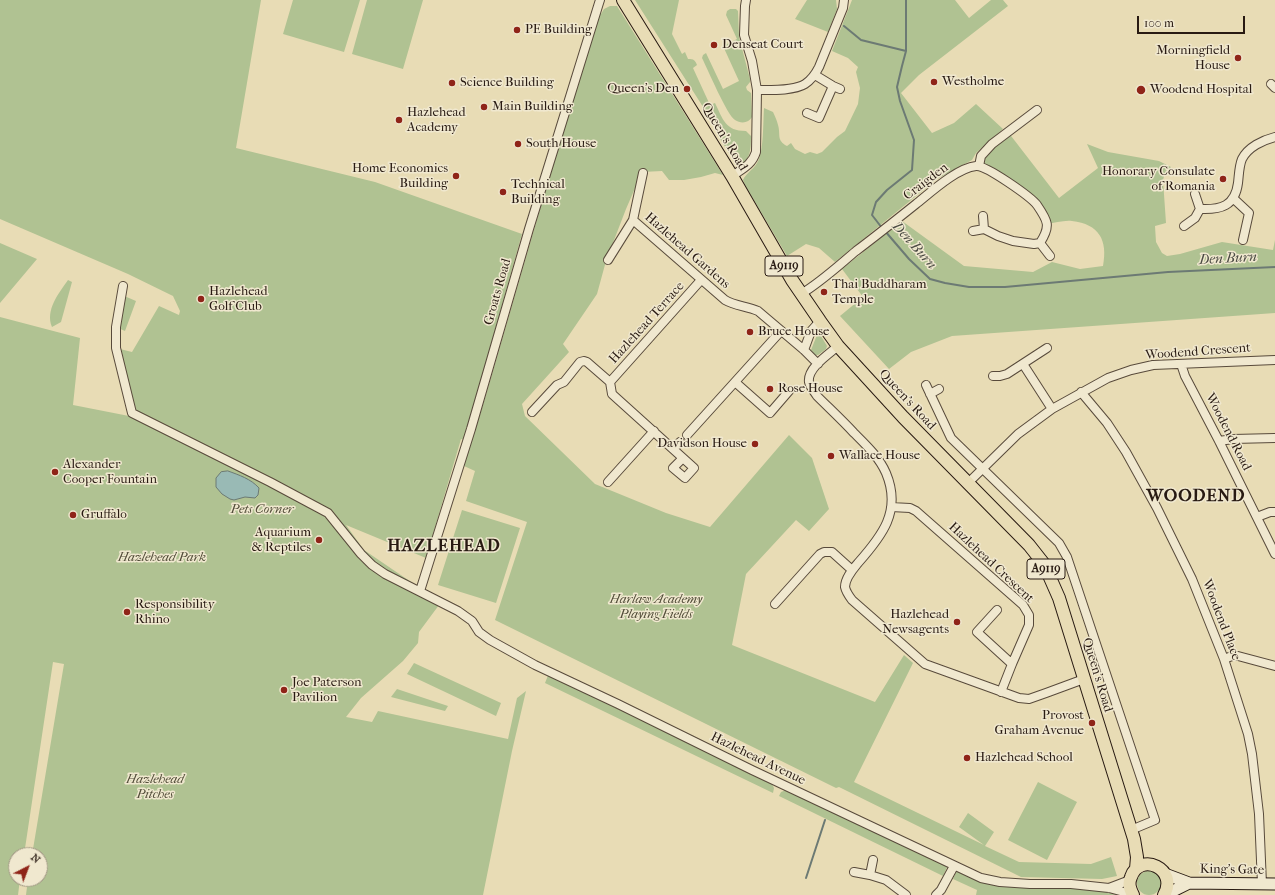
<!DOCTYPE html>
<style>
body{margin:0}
#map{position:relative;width:1275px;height:895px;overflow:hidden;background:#e8dcb5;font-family:"IM FELL French Canon",serif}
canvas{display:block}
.north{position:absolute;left:8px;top:847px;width:40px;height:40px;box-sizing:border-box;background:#f0e8cf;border:1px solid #a09683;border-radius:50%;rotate:42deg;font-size:11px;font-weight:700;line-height:16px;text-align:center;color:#281a12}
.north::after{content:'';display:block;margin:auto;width:14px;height:18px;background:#8f2418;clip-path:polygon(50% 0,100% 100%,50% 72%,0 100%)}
.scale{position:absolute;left:1137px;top:16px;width:108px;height:18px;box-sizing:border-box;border:2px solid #281a12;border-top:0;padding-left:5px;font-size:12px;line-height:14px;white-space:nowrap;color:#281a12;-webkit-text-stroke:3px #f0e8cf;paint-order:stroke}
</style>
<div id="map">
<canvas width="1275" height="895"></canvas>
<div class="north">N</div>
<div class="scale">100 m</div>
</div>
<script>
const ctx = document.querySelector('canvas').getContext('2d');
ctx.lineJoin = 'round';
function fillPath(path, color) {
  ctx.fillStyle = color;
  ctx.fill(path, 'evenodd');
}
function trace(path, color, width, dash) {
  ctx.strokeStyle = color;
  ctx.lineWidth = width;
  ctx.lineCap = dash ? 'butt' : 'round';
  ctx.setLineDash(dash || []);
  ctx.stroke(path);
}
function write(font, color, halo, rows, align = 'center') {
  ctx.font = font + ' "IM FELL French Canon",serif';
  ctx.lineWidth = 3;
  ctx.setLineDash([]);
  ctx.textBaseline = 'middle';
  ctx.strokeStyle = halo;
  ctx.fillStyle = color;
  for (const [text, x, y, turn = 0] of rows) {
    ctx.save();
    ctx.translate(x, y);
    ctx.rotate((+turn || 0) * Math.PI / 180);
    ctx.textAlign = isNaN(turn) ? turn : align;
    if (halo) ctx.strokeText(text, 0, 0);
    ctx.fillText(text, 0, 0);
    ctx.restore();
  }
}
const green = new Path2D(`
 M 0,0 L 261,0 L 236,148 L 375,182 L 522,234 L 464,440 L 461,439 L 426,558 L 346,525 L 364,550 L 417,586 L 439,605 L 419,632 L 418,643 L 403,661 L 361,698 L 346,717 L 372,722 L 378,711 L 508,739 L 517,698 L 526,691 L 512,751 L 483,895 L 26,895 L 28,879 L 40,879 L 40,855 L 32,855 L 64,664 L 53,662 L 24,855 L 16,855 L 16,879 L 20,879 L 18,895 L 0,895 L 0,317 L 80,338 L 73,405 L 129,416 L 136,410 L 120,349 L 132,352 L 159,306 L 179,315 L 180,311 L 173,296 L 128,274 L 0,219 Z
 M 293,0 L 360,0 L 344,52 L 283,34 Z
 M 367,0 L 423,0 L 403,69 L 352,54 Z
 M 635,0 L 679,0 L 672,34 L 682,54 L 685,52 L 688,59 C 694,59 695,60 697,65 L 693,68 L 710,105 L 715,103 C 723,119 725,131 746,131 L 751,136 C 751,147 751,165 736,164 L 717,134 L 719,132 Z
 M 807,0 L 836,0 L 837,9 L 828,32 L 795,19 Z
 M 852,0 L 955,0 L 969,18 L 991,0 L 1003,0 L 1008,6 L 919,75 L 901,93 L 932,133 L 954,123 L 976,104 L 1003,129 L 976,153 L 972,160 L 937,179 L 835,262 L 819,248 L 806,244 L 787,256 L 745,185 L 743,180 C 746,173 753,170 757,163 C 764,153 763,121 764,108 L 773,112 C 775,116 777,121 778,125 C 781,135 776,140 787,146 L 791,143 L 795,149 L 805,154 L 810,152 L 817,154 L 822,152 L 837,137 L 845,131 L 858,104 L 860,88 L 856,72 L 858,67 L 848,58 L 832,51 Z
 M 610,6 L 617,6 L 723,175 L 715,173 L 701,177 L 684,180 L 669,180 L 662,171 L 642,172 L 626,209 L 606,261 L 597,294 L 563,344 L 569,352 L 522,404 L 525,416 L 595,484 L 666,513 L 710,527 L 789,435 L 812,458 L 829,509 L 809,531 L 796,520 L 746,574 L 732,645 L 875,702 L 904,655 L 913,663 L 854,782 L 984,845 L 959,827 L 968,813 L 994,832 L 985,846 L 1019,862 L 1091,864 L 1111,857 L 1117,876 L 1102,879 L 1021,877 L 839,787 L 836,788 L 495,620 L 527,522 L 466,501 L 475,471 L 464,466 L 486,395 L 588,44 L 599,14 L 601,14 L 604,9 Z
 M 730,9 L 736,9 L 738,11 L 739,37 L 750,79 L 750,82 L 746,87 L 747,90 L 751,93 L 752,117 C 749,123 741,124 735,120 C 727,115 708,70 702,58 L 703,55 L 706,53 L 723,89 L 739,81 L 723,46 L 737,39 L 726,15 L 727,11 Z
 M 1008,132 L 1059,198 L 1098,168 L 1087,144 L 1108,152 L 1159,161 L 1171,167 L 1165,173 L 1163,180 L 1166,223 L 1155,226 L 1156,242 L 1162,253 L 1167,256 L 1180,254 L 1222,242 L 1273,250 L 1275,240 L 1275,313 L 952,336 L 911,352 L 889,369 L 840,316 L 863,297 L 842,269 L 902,221 L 964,266 L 1033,272 L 1052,262 L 1080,269 L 1103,266 C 1108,240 1099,224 1072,221 C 1064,220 1055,223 1047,224 L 1032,199 L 979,166 L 981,156 Z
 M 0,243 L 37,259 L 0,303 Z
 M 68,280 L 72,282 L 61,322 L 52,327 C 45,310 59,293 68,280 Z
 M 122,295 L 136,301 L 125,331 L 116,327 Z
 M 817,335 L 819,335 L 821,336 L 827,346 L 826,349 L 818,355 L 815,355 L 811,350 Z
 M 462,510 L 520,528 L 496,603 L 438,585 Z
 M 414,663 L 501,703 L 496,716 L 407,674 Z
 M 549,673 L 772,784 L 774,788 L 773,793 L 545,683 Z
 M 397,689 L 448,706 L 445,711 L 391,697 Z
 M 1038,782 L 1077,802 L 1047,860 L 1008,840 Z
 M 786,790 L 791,791 L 948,865 L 943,876 L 779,796 L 781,792 Z
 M 957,870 L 985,883 L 1118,890 L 1125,895 L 976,895 L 977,890 L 953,879 Z
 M1137 883a12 12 0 1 1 24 0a12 12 0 1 1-24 0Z`);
const water = new Path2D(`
 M 228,471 C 239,475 251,479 259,488 L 258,495 L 255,498 L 245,497 L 234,500 L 230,499 L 222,494 L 216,487 L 216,478 L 221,472 Z`);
const stream = new Path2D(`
 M 844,26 L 861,40 L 906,51
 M 882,228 L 872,215 L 876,202 L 887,190 L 912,170 L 914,140 L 900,101 L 897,87 L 902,66 L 906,51 L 906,0
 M 885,231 L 909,259 L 930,279 L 945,283 L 969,287 L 1005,287 L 1168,272 L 1275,267
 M 806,878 L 825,820`);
const street = new Path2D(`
 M 815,75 L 833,86 L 840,89
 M 1271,84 L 1275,88
 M 757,90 C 770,90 794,91 805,84 C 811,80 816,73 819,67 L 843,8 L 844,0
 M 807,113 L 819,118 L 833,86
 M 979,166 L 981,156 L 992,144 L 1037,110
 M 732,176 C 742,169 752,165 756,152 L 757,90 L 752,61 L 744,35 L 745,6 L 746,0
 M 1195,194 L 1200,209
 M 1234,199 L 1249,213 L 1243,240
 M 983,216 L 984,229
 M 633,220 L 725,300 C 735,306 747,306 758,311 L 804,350 L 818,364
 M 1184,226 L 1195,218 L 1200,209 C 1221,210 1235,206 1238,183 C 1239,175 1239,166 1242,159 C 1248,147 1263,140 1275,137
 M 1040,243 L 1050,256
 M 608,260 L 633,220 L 643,173
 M 123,286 L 116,327 L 116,348 L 132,413 L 270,482 L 328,513 L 361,554 L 372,565 L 385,574 L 458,611 L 472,621 L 479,632 L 490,640 L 535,665 L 618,704 L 752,770 L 981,878 L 1000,882 L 1030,884 L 1071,884 L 1109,888 L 1132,894
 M 801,294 C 821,282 838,266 856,251 C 876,236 896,220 916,204 C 931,192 957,168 976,166 C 986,165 1031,197 1037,205 C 1048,221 1051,226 1040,243 L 1034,244 L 1013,241 L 998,236 L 984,229 L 973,231
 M 838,346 C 829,354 807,368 809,382 C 810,387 814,391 817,396 C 829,408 842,420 854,433 C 866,445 879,457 886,473 C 902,511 882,536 858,563 C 853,569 845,578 845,587 C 846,592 849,596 852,600 L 925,664 L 1019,698 L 1029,699 L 1046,693 L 1084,679
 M 804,350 L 811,331 L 820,321
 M 1023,364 L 1052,409
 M 1181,364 L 1185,376 L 1219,441 L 1275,554
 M 993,376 L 1000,376 L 1007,374 L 1047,348
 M 610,382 L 701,280
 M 735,382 L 770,413 L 789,391
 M 926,385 L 951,438 L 1059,543 L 1067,557 L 1155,820 L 1131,830
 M 1081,392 L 1107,423 L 1126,452 L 1157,508 L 1192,579 L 1224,659 L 1248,734 L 1252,754 L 1259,814 L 1262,884
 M 930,394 L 939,389
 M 532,412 L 557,385 L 564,382 L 580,362 L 584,361 L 587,362 L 610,382 L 612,394 L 694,468 L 685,478 L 673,468 L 683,458
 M 687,435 L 781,331
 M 1219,441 L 1233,439 L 1275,438
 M 673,449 L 680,442
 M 608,482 L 654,431
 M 968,483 L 1018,434 L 1052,409 L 1108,378 L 1131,370 L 1153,365 L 1275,360
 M 891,507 L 910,508 L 916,511 L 1023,605 L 1029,615 L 1029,625 L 1012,664 L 1001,692
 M 1257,517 L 1270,512 L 1275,512
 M 420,591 L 471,429 L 529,229 L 599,3 L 600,0
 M 775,604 L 820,554 L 824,552 L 832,552 L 852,570
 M 997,610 L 977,632 L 1012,664
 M 1224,659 L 1232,656 L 1238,656 L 1275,666
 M 854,872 L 870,875 L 886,880 L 906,895
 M 870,875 L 873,860
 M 1109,888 L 1130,880
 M 936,895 L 941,890 L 954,866`);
const secondary = new Path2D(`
 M 1165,874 L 1189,883 L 1275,884
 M 1165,895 L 1189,883`);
const primary = new Path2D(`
 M 623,0 L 732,176 L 792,280 L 820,321 L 838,346 L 903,417 L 1029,545 L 1044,564 L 1059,598 L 1134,839 L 1137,857 L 1136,869
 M 1133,895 C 1130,889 1128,884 1131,877 C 1140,851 1179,869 1164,895`);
const markers = [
 [517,30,4,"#8f2418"],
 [714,45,4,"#8f2418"],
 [1238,58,4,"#8f2418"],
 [934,82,4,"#8f2418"],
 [452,83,4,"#8f2418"],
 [687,89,4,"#8f2418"],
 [1141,90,5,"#8f2418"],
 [484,107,4,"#8f2418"],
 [399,120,4,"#8f2418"],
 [518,144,4,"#8f2418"],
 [456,176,4,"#8f2418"],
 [1223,179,4,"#8f2418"],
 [503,192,4,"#8f2418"],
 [824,292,4,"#8f2418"],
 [201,299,4,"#8f2418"],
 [750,332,4,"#8f2418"],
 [770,389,4,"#8f2418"],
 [755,444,4,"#8f2418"],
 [831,456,4,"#8f2418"],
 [55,472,4,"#8f2418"],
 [73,515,4,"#8f2418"],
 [319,540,4,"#8f2418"],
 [127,612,4,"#8f2418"],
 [957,622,4,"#8f2418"],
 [284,690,4,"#8f2418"],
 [1092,723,4,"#8f2418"],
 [967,758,4,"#8f2418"]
];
const shields = [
 [784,266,38],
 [1046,569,38]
];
const shieldNames = [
 ["A9119",784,266],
 ["A9119",1046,569]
];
const poiNames = [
 ["PE Building",525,30],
 ["Denseat Court",722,45],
 ["Morningfield",1230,51,"right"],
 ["House",1230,66,"right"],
 ["Westholme",942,82],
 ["Science Building",460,83],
 ["Queen's Den",679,89,"right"],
 ["Woodend Hospital",1150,90],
 ["Main Building",492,107],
 ["Hazlehead",407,113],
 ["Academy",407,128],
 ["South House",526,144],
 ["Home Economics",448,169,"right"],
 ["Building",448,184,"right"],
 ["Honorary Consulate",1215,172,"right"],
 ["of Romania",1215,187,"right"],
 ["Technical",511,185],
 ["Building",511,200],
 ["Thai Buddharam",832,285],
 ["Temple",832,300],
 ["Hazlehead",209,292],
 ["Golf Club",209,307],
 ["Bruce House",758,332],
 ["Rose House",778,389],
 ["Davidson House",747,444,"right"],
 ["Wallace House",839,456],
 ["Alexander",63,465],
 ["Cooper Fountain",63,480],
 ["Gruffalo",81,515],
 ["Aquarium",311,533,"right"],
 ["& Reptiles",311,548,"right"],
 ["Responsibility",135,605],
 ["Rhino",135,620],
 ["Hazlehead",949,615,"right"],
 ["Newsagents",949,630,"right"],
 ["Joe Paterson",292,683],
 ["Pavilion",292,698],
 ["Provost",1084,716,"right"],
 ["Graham Avenue",1084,731,"right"],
 ["Hazlehead School",975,758]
];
const streetNames = [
 ["Queen's Road",724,137,59],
 ["Craigden",926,182,-37],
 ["Hazlehead Gardens",687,251,41],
 ["Groats Road",498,292,-74],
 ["Hazlehead Terrace",647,323,-48],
 ["Woodend Crescent",1198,352,-4],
 ["Queen's Road",907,400,47],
 ["Woodend Road",1228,432,63],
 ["Hazlehead Crescent",991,563,43],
 ["Woodend Place",1221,620,69],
 ["Queen's Road",1097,675,73],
 ["Hazlehead Avenue",758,759,26],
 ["King's Gate",1232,870,1]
];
const parkNames = [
 ["Pets Corner",262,510],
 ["Hazlehead Park",162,558],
 ["Harlaw Academy",656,600],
 ["Playing Fields",656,615],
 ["Hazlehead",155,780],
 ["Pitches",155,795]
];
const waterNames = [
 ["Den Burn",914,246,48],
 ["Den Burn",1228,259,-3]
];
const districtNames = [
 ["WOODEND",1196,497],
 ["HAZLEHEAD",444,547]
];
fillPath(green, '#b0c292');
fillPath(water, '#99bab5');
trace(water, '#6c7a74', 1);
trace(stream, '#6c7a74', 2);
trace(street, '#584a3b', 10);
trace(secondary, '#281a12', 13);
trace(primary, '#281a12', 14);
trace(street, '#f0e8cf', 8);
trace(secondary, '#f0e8cf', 11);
trace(primary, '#e8dcb5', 12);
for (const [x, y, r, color] of markers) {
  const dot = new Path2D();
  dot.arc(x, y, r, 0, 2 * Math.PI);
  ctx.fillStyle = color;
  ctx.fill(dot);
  trace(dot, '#f0e8cf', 1.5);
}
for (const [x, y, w] of shields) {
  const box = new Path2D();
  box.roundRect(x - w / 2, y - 10, w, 20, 3);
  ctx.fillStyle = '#f0e8cf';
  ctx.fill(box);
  trace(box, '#281a12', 1);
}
write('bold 12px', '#281a12', null, shieldNames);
write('13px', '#281a12', '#f0e8cf', poiNames, 'left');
write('13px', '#281a12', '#f0e8cf', streetNames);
write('italic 13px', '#514c38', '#f0e8cf', parkNames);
write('italic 14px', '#4a4a43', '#f0e8cf', waterNames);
ctx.letterSpacing = '1px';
write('bold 17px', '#281a12', '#f0e8cf', districtNames);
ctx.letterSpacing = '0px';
</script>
